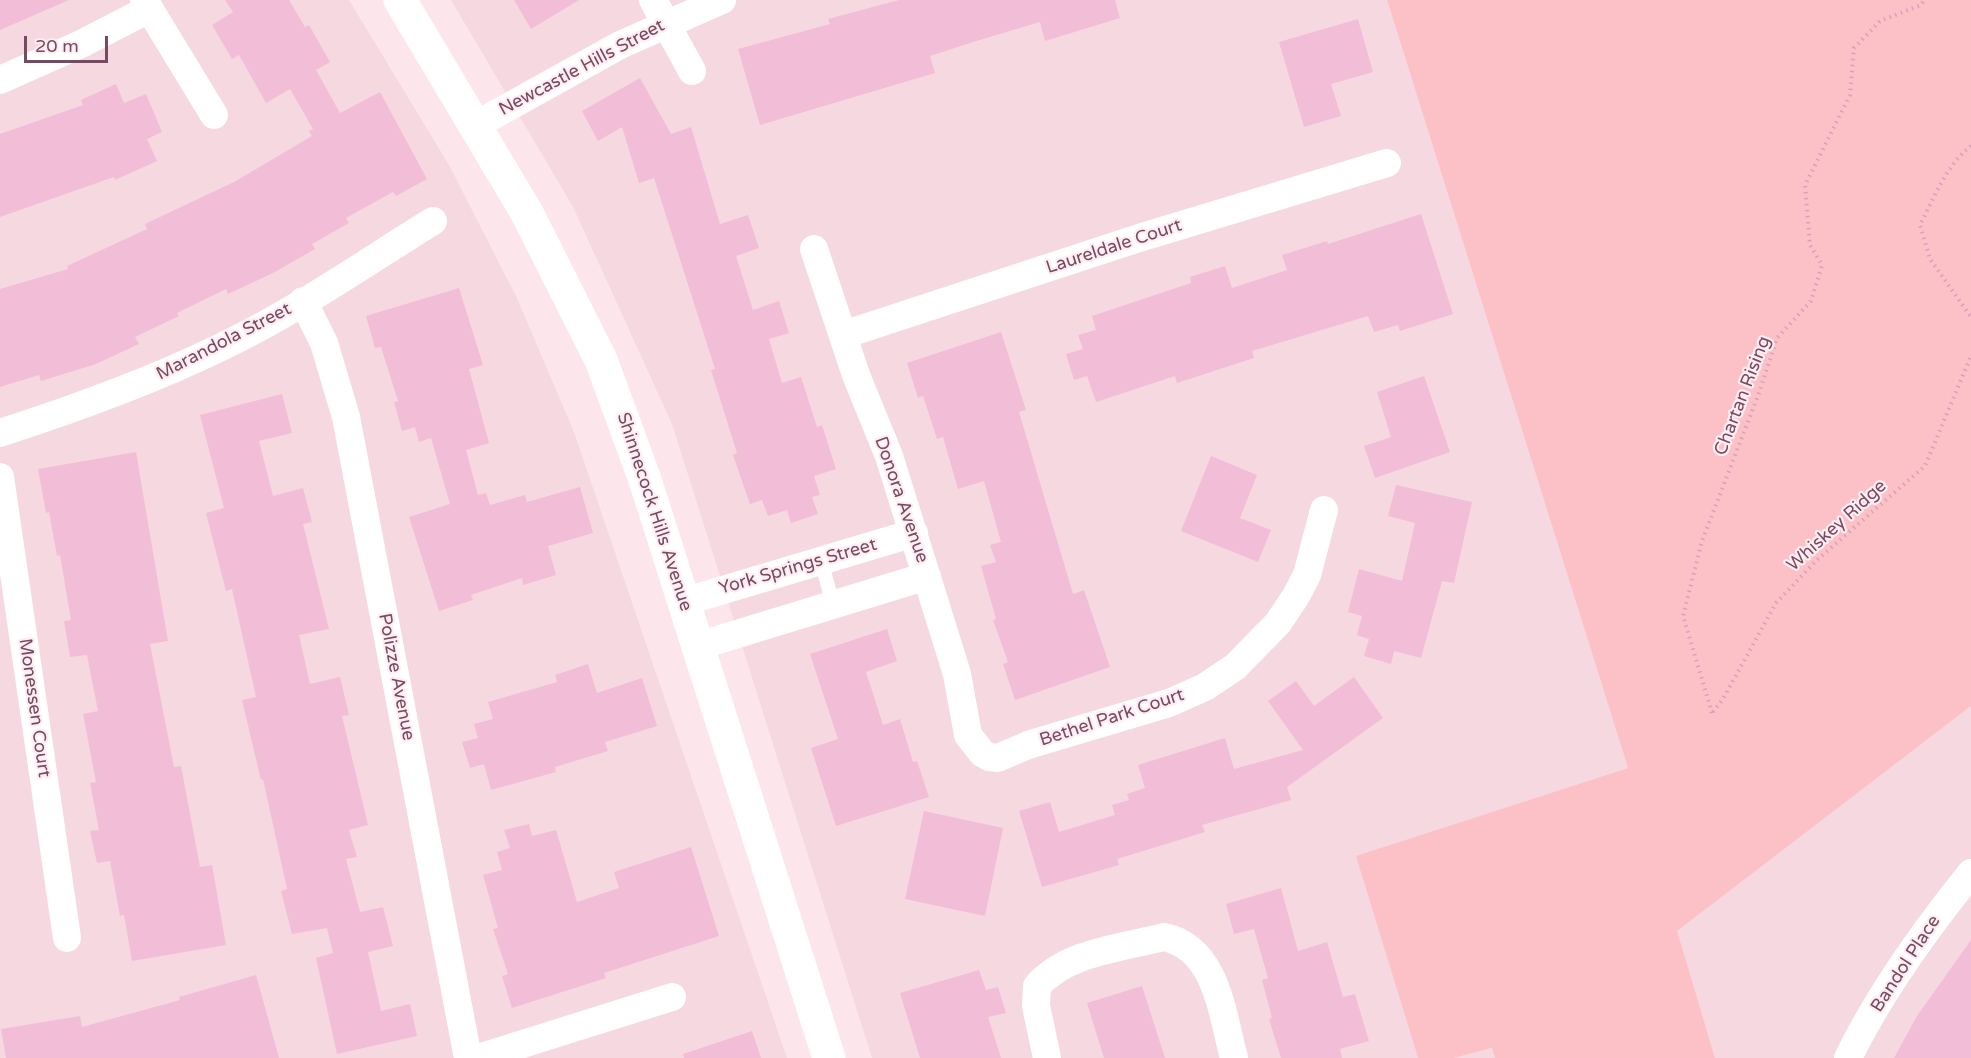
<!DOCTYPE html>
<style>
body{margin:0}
#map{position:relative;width:1971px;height:1058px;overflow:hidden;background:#fce6ec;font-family:"Varela Round",sans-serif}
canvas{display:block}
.scale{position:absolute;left:24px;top:36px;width:84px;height:27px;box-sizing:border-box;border:3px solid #764b62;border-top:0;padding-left:8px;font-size:18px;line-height:21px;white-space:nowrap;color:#764b62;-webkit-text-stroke:4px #ffedf2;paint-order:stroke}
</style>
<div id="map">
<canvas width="1971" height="1058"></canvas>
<div class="scale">20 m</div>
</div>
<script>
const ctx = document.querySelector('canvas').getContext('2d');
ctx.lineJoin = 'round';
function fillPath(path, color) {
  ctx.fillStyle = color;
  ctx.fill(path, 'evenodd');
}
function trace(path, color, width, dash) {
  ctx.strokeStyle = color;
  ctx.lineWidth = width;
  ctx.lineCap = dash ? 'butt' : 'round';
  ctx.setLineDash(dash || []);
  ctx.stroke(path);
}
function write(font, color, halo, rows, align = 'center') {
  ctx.font = font + ' "Varela Round",sans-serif';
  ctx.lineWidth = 4.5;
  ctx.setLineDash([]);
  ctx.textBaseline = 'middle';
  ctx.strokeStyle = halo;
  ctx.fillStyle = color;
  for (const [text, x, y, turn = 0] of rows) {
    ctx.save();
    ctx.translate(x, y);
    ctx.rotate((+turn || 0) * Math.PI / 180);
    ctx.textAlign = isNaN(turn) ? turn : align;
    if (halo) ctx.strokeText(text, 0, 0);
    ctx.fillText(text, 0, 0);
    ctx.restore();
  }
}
const residential = new Path2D(`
 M 0,0 L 349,0 L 449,165 L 517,298 L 574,432 L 787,1058 L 0,1058 Z
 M 451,0 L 1387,0 L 1628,768 L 1357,856 L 1418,1058 L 872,1058 L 672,424 L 573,207 Z
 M 1971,706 L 1971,1058 L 1715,1058 L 1676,931 Z
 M 1493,1048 L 1495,1058 L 1454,1058 Z`);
const sand = new Path2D(`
 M 1387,0 L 1971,0 L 1971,706 L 1677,931 L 1715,1058 L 1495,1058 L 1492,1048 L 1454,1058 L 1418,1058 L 1356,856 L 1628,768 Z`);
const building = new Path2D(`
 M 0,0 L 69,0 L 0,30 Z
 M 225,0 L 289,0 L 305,27 L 309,25 L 330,62 L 316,70 L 340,113 L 380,92 L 427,179 L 396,196 L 393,192 L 346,218 L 349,223 L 312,244 L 315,249 L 273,273 L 228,294 L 226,289 L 177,313 L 179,316 L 135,337 L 139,344 L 96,364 L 41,381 L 39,375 L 0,387 L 0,289 L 68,269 L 67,266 L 147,229 L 145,224 L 234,182 L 312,136 L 309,131 L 313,129 L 290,89 L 266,103 L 239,55 L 232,59 L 212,25 L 233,12 Z
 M 514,0 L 579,0 L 531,29 Z
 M 899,0 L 1115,0 L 1120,18 L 1045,41 L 1040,22 L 973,42 L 930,56 L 935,73 L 760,125 L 738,49 L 830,24 L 828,19 Z
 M 1358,19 L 1373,72 L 1331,84 L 1341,116 L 1304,127 L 1279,42 Z
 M 640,78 L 671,134 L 691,127 L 720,224 L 748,215 L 759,248 L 736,256 L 753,310 L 779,301 L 789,333 L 769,339 L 782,383 L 801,377 L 817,427 L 822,425 L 836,469 L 814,476 L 820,495 L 812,497 L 818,514 L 791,523 L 787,510 L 768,516 L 762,500 L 750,504 L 733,455 L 737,453 L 711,370 L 715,369 L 654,178 L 639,183 L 622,127 L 598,141 L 582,111 Z
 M 116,84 L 124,103 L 146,94 L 162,132 L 147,139 L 157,161 L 115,180 L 114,177 L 0,217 L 0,134 L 83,105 L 81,100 Z
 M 1421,214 L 1453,314 L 1400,331 L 1398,325 L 1374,332 L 1368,316 L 1252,351 L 1254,358 L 1177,383 L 1175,376 L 1096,402 L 1087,376 L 1074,380 L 1066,354 L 1083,349 L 1078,335 L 1096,330 L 1092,316 L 1191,283 L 1190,277 L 1225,266 L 1232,288 L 1287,270 L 1282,255 L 1327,241 L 1328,244 Z
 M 459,288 L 483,365 L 469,369 L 489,443 L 466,450 L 478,495 L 486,493 L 490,505 L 525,495 L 527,502 L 580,487 L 593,533 L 548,546 L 556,575 L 523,585 L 522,578 L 471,595 L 473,600 L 439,611 L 409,517 L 450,504 L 431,438 L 419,442 L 415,427 L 402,431 L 394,402 L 398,401 L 381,347 L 375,348 L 366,316 Z
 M 1001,332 L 1026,410 L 1019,412 L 1073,594 L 1084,590 L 1110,667 L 1015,700 L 1003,664 L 1008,662 L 993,620 L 996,619 L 981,566 L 996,562 L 990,545 L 1001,542 L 984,481 L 958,489 L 943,437 L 937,439 L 923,396 L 918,398 L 907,363 Z
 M 1424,376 L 1450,452 L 1375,478 L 1364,446 L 1391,437 L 1377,392 Z
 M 282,394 L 292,433 L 259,441 L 273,496 L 303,488 L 312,522 L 303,524 L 329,629 L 299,635 L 310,684 L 340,677 L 349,715 L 342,716 L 368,825 L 349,830 L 357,857 L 346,859 L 360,912 L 383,907 L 393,946 L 368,952 L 381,1011 L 410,1004 L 417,1036 L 337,1054 L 316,958 L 333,953 L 327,928 L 292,934 L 281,891 L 287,889 L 263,779 L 261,780 L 242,700 L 256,697 L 232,589 L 226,591 L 206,513 L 224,508 L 200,415 Z
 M 136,452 L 168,641 L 150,644 L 174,767 L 181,766 L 200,867 L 212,865 L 226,945 L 132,961 L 124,915 L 120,916 L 110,861 L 97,863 L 90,831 L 99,830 L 90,783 L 96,782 L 83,714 L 98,711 L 87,655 L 70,657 L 64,621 L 71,620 L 60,555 L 57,556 L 49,512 L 46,513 L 38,469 Z
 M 1211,456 L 1257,475 L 1240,518 L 1271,530 L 1258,562 L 1181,531 Z
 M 1396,485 L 1472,502 L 1454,583 L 1442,581 L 1421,658 L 1394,651 L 1391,664 L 1364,656 L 1369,639 L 1357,635 L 1362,616 L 1348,612 L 1359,569 L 1402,581 L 1415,523 L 1388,516 Z
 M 887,629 L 897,661 L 866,672 L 883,725 L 900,719 L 913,762 L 917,761 L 929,797 L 836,826 L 811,748 L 838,739 L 810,654 Z
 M 588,664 L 597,693 L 642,678 L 657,726 L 605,742 L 608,751 L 555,767 L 556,772 L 491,790 L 484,764 L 470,768 L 462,742 L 478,738 L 474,724 L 493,719 L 488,702 L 557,682 L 555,675 Z
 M 1354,677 L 1383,718 L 1287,787 L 1291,800 L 1202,825 L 1205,832 L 1117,859 L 1119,865 L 1042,887 L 1019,811 L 1050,802 L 1059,832 L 1115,815 L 1112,805 L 1129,800 L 1127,794 L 1145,788 L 1138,765 L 1225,738 L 1234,769 L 1303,750 L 1268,701 L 1296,681 L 1314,706 Z
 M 924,811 L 1003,828 L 985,916 L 905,899 Z
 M 529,824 L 532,836 L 556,830 L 577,902 L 619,888 L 614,872 L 691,847 L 719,936 L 604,973 L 606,978 L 512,1008 L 502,976 L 508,974 L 493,929 L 498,928 L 483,875 L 502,870 L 497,852 L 510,848 L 504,830 Z
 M 1281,888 L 1298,951 L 1327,942 L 1343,997 L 1355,994 L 1369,1041 L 1340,1049 L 1342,1058 L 1281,1058 L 1269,1019 L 1272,1018 L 1262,980 L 1268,978 L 1254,929 L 1234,934 L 1226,904 Z
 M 1971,940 L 1971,1058 L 1894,1058 L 1917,1016 Z
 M 979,970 L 986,990 L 998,987 L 1006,1013 L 988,1017 L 1001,1058 L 920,1058 L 900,993 Z
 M 256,975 L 279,1058 L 6,1058 L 1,1029 L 80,1016 L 82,1027 L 180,1000 L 179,997 Z
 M 1142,986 L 1165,1058 L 1104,1058 L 1087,1003 Z
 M 752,1031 L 761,1058 L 684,1058 L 683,1054 Z`);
const path = new Path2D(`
 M 1971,146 C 1946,165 1934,198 1920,225 L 1930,259 L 1971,317
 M 1713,712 L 1723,699 L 1776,603 L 1818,559 L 1925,466 L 1971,356
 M 1712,713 L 1683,616 L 1702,541 L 1759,393 L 1777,338 L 1811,301 L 1822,265 L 1810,245 L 1805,185 L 1850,95 L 1854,48 L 1880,21 L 1921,5 L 1924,0`);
const lane = new Path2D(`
 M 821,560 L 833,605`);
const street = new Path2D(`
 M 144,0 L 214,115
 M 653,0 L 692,71
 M 0,80 L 81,44 L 149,9
 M 476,125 L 620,45 L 722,0
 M 814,249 L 856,375 L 889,456 L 957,674 L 968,735 L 982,753 L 989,757 L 998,758 L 1028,745 L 1169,703 L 1205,687 L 1235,667 L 1278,623 L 1296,596 L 1307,575 L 1324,510
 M 303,301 L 324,343 L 346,417 L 468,1058
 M 843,335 L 1139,238 L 1387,163
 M 0,433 C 74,409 147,383 217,349 C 292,314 362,265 433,221
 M 0,477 L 67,938
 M 683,602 L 914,533
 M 698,646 L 927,576
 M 478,1058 L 672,997
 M 1047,1058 L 1036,1006 L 1037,986 C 1067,952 1121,948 1164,937 C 1217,948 1222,1014 1234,1058
 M 1848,1058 C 1880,992 1925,930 1971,873`);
const secondary = new Path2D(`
 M 400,0 L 527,213 L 601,360 L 645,480 L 829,1058`);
const streetNames = [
 ["Newcastle Hills Street",582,68,-28],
 ["Laureldale Court",1114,247,-18],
 ["Marandola Street",224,342,-27],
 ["Chartan Rising",1743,396,-69],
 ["Donora Avenue",901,500,71],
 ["Shinnecock Hills Avenue",654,512,72],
 ["Whiskey Ridge",1837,526,-42],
 ["York Springs Street",798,567,-16],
 ["Polizze Avenue",396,677,79],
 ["Monessen Court",34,708,82],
 ["Bethel Park Court",1112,718,-18],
 ["Bandol Place",1906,964,-57]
];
fillPath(residential, '#f6d8e1');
fillPath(sand, '#fbc1c7');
fillPath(building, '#f2bed7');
trace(path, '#d7a1bc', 4, [1.5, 4.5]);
trace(lane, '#fff', 14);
trace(street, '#fff', 28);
trace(secondary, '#fff', 33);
write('18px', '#764b62', '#ffedf2', streetNames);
</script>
